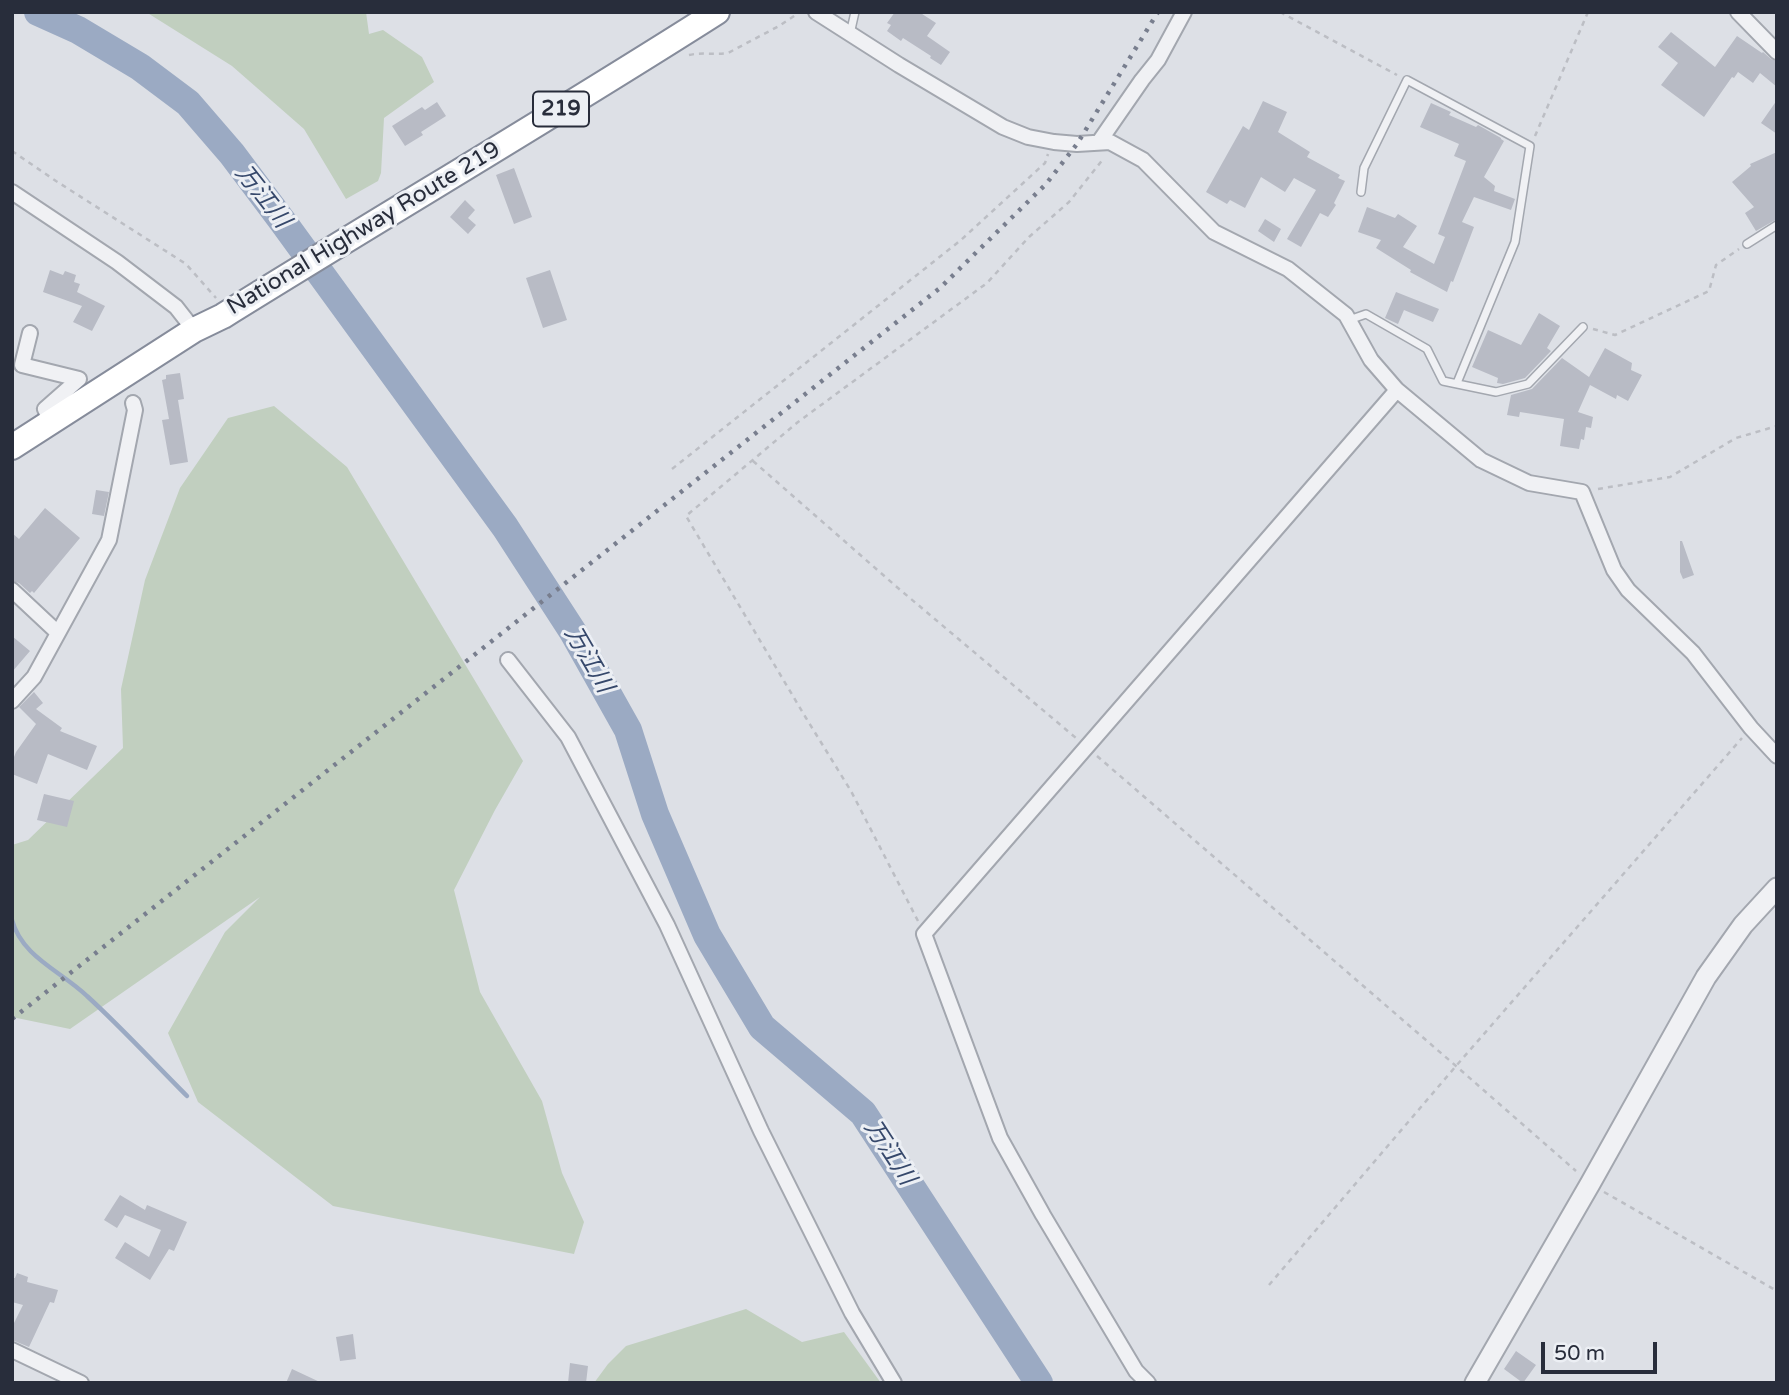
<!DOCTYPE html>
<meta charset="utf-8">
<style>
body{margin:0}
#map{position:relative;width:1789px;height:1395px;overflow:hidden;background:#dde0e6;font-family:"Varela Round",sans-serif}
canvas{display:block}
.frame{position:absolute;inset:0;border:14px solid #282d3b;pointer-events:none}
.scale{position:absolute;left:1541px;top:1342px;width:116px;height:32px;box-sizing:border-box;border:4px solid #282d3b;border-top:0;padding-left:9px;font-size:21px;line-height:24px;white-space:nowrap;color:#282d3b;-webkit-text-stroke:5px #eceff4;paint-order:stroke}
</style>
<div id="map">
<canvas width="1789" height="1395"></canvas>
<div class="frame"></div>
<div class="scale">50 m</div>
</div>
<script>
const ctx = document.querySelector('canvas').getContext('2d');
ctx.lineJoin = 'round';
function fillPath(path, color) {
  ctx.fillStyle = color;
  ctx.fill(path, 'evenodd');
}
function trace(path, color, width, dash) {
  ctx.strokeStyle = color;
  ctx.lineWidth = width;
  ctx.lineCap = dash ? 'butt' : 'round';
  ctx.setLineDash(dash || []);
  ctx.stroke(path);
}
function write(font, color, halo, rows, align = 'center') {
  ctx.font = font + ' "Varela Round","Noto Sans JP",sans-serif';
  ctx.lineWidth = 6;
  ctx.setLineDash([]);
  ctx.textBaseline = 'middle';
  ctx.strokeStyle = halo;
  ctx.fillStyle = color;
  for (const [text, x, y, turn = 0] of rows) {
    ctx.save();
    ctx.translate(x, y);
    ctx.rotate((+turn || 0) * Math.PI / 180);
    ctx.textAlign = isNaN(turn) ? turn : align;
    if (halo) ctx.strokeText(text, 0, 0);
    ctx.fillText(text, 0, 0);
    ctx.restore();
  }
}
const green = new Path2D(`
 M 146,12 L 366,12 L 369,34 L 383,30 L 422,57 L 434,82 L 384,118 L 381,173 L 378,181 L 346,199 L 304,129 L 232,66 Z
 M 274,406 L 347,467 L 523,761 L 495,810 L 454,890 L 480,992 L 542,1101 L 562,1173 L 584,1222 L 574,1254 L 333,1206 L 198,1102 L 168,1033 L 225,932 L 260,897 L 70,1029 L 12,1017 L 12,845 L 28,840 L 123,748 L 121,689 L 145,580 L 180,488 L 228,418 Z
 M 746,1309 L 802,1342 L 844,1332 L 881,1383 L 594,1383 L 608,1364 L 626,1346 Z`);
const stream = new Path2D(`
 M 12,920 C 22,957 61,971 87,996 C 122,1028 154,1063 187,1096`);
const river = new Path2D(`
 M 38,12 L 78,30 L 140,67 L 188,103 L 232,154 L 283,222 L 505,527 L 573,632 L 628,730 L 655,814 L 707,935 L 762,1027 L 863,1113 L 1039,1383`);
const building = new Path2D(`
 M 895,12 L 919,12 L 936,23 L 927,36 L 950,52 L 941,65 L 930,58 L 931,56 L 903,38 L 901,41 L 887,31 L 891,25 L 887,23 Z
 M 1671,32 L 1715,67 L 1737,36 L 1762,53 L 1763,52 L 1771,59 L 1777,61 L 1777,87 L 1760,73 L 1753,83 L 1738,72 L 1734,78 L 1732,77 L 1704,117 L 1661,85 L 1678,63 L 1658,47 Z
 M 1777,100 L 1777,134 L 1761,123 Z
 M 1263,101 L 1287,112 L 1278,132 L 1310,152 L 1307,157 L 1340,175 L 1338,178 L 1345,181 L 1334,203 L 1336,205 L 1328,217 L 1320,213 L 1301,247 L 1287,239 L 1316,190 L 1294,178 L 1285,192 L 1261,177 L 1245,208 L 1230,200 L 1227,204 L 1206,192 L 1243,126 L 1249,130 Z
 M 437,102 L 446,116 L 421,132 L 423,135 L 405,146 L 392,126 L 422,107 L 425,110 Z
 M 1431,103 L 1451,112 L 1449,115 L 1476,127 L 1478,125 L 1501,138 L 1501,139 L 1504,141 L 1484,177 L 1495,186 L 1494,191 L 1515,199 L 1511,210 L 1474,197 L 1462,222 L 1474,227 L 1453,282 L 1451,281 L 1447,292 L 1410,272 L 1411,270 L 1376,248 L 1381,240 L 1358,232 L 1367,207 L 1395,218 L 1398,214 L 1417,226 L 1403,247 L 1434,264 L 1445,237 L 1438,234 L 1466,161 L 1454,156 L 1459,144 L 1420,127 Z
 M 1777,152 L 1777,219 L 1756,231 L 1745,213 L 1754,207 L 1732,182 L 1751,166 L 1750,164 Z
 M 514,168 L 532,217 L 514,224 L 496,175 Z
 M 465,200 L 475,210 L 468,218 L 476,225 L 468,234 L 450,217 Z
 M 1265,219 L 1281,229 L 1274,242 L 1258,231 Z
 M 50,270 L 63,275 L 65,271 L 76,275 L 74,282 L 80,284 L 77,292 L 105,306 L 92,331 L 73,322 L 82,306 L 43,292 Z
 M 550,270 L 567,320 L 543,328 L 526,278 Z
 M 1396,292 L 1439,309 L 1433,322 L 1404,310 L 1398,324 L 1385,318 Z
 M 1539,313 L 1560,326 L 1547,348 L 1551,351 L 1525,378 L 1503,384 L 1497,383 L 1498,378 L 1472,367 L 1488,330 L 1521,345 Z
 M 1605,348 L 1632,363 L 1631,370 L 1642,375 L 1628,401 L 1617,395 L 1616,399 L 1590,385 L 1578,412 L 1593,417 L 1591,428 L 1586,427 L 1584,440 L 1581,439 L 1579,449 L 1560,446 L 1564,419 L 1520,412 L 1519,417 L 1507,415 L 1511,395 L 1532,389 L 1562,358 L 1589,377 Z
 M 180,373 L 184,399 L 178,400 L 188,462 L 170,465 L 162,420 L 169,419 L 162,380 L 166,379 L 166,375 Z
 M 96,490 L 109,492 L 104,516 L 92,514 Z
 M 45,508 L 80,538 L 34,593 L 32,591 L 30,593 L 19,583 L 12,581 L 12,533 L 19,539 Z
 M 1680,541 L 1682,541 L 1694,575 L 1683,579 L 1680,572 Z
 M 12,636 L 30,651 L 12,672 Z
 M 34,692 L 43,703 L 36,709 L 62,728 L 60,731 L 97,746 L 87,770 L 48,754 L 37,784 L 12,774 L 12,762 L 16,752 L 36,724 L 19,707 Z
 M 44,794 L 74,801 L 67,827 L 37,820 Z
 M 120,1195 L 145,1210 L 147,1205 L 187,1222 L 174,1251 L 169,1249 L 150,1280 L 115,1258 L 125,1242 L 149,1257 L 161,1230 L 125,1215 L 117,1228 L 104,1220 Z
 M 17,1273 L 28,1277 L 27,1282 L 58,1290 L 54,1303 L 50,1302 L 29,1347 L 12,1340 L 12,1327 L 23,1305 L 12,1302 L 12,1278 L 15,1278 Z
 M 353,1334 L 356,1359 L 340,1361 L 336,1337 Z
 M 1516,1351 L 1536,1365 L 1523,1383 L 1504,1369 Z
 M 570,1363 L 588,1366 L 586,1383 L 568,1383 Z
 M 292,1369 L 322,1383 L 286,1383 Z`);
const path = new Path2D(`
 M 1280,12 L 1397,75
 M 689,55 C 702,52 714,55 728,53 L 779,26 L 800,12
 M 1535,136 L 1588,12
 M 12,151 L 56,181 L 186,264 L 216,298
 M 1593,329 L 1615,335 L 1709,291 L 1716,265 L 1739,249
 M 753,461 L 898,588 L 1076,738
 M 672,469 L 961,240 L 1045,163 L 1048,154
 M 1598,489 L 1670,477 L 1736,438 L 1777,426
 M 1097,756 L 1456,1066 L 1576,1171
 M 918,921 L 851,791 L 806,718 L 686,516 L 798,422 L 987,283 L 1029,237 L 1069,202 L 1104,158
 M 1604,1192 L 1777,1291
 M 1269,1285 L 1456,1066 L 1742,738`);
const service = new Path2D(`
 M 850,34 L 855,12
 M 1361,192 L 1364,168 L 1407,80 L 1530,146 L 1515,242 L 1457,383
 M 1747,244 L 1777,225
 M 1349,320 L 1366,314 L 1427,349 L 1443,381 L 1496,392 L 1528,384 L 1583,327`);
const minor = new Path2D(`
 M 816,12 L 899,65 L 1003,127 L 1028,137 L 1054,142 L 1077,144 L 1110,142 L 1143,160 L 1214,232 L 1288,269 L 1346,315 L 1371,360 L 1397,390 L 1481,460 L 1529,483 L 1582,492 L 1614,570 L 1628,590 L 1693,653 L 1751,728 L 1777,756
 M 1738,12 L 1777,52
 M 1099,142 L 1142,80 L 1158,60 L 1184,12
 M 12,192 L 117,262 L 176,307 L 194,330
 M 30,333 L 22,365 L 79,379 L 45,409 L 51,422
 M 12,590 L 58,633
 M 508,660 L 568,737 L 667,925 L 761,1131 L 852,1313 L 894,1383
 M 12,701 L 34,677 L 109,540 L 135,410 L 133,403
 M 12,1350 L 81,1383
 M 1148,1383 L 1136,1371 L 1043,1215 L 1000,1138 L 924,934 L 1397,390`);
const tertiary = new Path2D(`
 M 1475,1383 L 1590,1184 L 1706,977 L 1743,925 L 1777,888`);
const trunk = new Path2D(`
 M 12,447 L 194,330 L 223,316 C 387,214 554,116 717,12`);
const rail = new Path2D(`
 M 12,1019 L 940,288 L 1046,184 L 1077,144 L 1158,12`);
const shields = [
 [561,109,56]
];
const shieldNames = [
 ["219",561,109]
];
const streetNames = [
 ["National Highway Route 219",364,229,-31]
];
const waterNames = [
 ["万江川",262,197,52],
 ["万江川",588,660,60],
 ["万江川",889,1153,57]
];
fillPath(green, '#c1cfbf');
trace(stream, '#9baac3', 4.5);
trace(river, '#9baac3', 28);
fillPath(building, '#b8bbc5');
trace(service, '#a3a7af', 10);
trace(minor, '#a3a7af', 18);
trace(tertiary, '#a3a7af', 23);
trace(trunk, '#868c9b', 28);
trace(path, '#bcbec4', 2.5, [5, 5]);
trace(service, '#f0f1f4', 7);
trace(minor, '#f0f1f4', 14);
trace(tertiary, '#f0f1f4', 19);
trace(trunk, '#fff', 24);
trace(rail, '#787e8e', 4.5, [3.5, 7]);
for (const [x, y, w] of shields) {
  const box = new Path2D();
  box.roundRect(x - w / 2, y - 17.5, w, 35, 5);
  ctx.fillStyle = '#eceff4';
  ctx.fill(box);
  trace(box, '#282d3b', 2);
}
write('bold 21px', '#282d3b', null, shieldNames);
write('23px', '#282d3b', '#eceff4', streetNames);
write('italic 24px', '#36486b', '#eceff4', waterNames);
</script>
